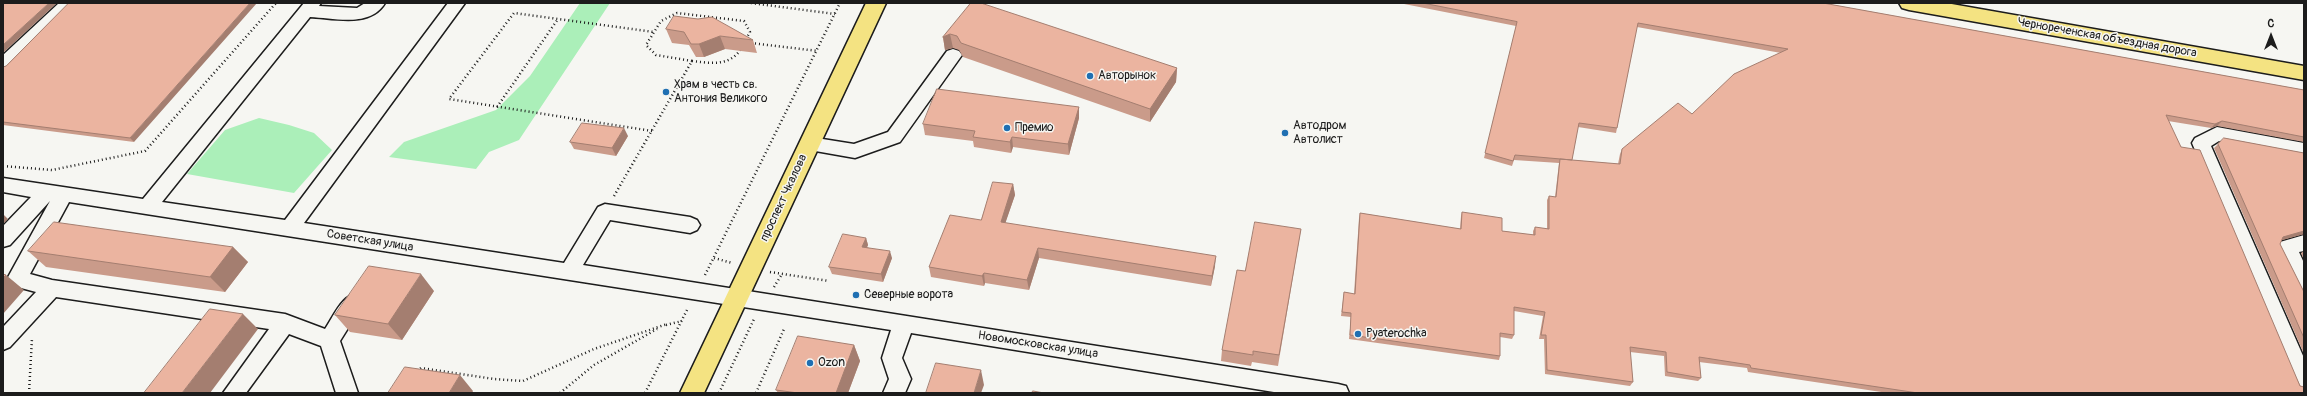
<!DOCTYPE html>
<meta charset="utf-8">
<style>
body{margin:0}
#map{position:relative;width:2307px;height:396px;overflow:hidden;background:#f6f6f2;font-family:Pangolin,sans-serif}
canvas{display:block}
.frame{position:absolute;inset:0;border:4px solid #1c1c1c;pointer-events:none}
.north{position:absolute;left:2251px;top:16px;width:40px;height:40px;-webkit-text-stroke:3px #f6f6f2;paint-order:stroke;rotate:0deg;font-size:11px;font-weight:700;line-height:16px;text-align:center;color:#1c1c1c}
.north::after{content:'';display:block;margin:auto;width:14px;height:18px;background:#1c1c1c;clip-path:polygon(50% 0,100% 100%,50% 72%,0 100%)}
</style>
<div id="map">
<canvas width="2307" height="396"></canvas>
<div class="frame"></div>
<div class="north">С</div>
</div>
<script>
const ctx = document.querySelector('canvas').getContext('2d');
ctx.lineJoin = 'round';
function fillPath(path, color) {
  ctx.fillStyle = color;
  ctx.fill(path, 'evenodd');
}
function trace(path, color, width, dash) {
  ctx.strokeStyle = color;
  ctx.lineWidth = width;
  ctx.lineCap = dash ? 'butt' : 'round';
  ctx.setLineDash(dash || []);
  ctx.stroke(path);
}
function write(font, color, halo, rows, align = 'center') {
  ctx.font = font + ' Pangolin,sans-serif';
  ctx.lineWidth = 3;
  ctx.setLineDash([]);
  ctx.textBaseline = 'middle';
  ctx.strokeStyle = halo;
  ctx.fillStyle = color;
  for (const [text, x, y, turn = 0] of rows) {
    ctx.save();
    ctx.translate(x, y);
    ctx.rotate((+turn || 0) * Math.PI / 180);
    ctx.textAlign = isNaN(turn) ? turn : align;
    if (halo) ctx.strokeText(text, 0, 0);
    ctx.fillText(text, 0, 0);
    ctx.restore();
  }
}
const green = new Path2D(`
 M 580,3 L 610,3 L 519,140 L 489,152 L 476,169 L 389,157 L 404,142 L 496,110 L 530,76 Z
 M 259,118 L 289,125 L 314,133 L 332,150 L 294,193 L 187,174 L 225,130 Z`);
const path = new Path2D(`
 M 751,3 L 835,14
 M 751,43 L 818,51
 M 692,61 C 710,63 729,67 741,49
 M 497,107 L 558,19
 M 652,131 L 449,99 L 514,13 L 654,32
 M 3,166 L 52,170 L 145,151 L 276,3
 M 614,196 L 692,61 L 656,55 L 646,45 L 661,21 L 677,13 L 744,21 L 750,32 L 746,39
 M 714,258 L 732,263
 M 770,272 L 829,281
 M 705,275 L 840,3
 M 774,287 L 782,274
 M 666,325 L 682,321
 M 417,371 L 421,368 L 494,379 L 523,381 L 594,349 L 667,324
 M 29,393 L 32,338
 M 560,393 L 594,365 L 657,329
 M 645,393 L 688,308
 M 719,393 L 755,317
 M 756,393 L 784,329`);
const minor = new Path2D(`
 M 59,3 L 77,3 L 9,69 L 3,71 L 3,55 Z
 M 304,3 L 321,3 L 319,6 L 357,8 L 365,3 L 385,3 C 370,28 334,18 310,17 L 162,202 L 285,220 L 448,3 L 465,3 L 304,223 L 564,263 L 598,207 L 605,204 L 690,217 L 697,220 L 700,225 L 697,230 L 690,233 L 610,220 L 583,265 L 1338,384 L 1346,386 L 1349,393 L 1280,393 L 911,333 L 902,358 L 911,379 L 905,393 L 883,393 L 889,379 L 882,358 L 891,330 L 69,202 L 30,274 L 52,280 L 285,314 L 325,329 C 334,316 344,289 362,295 L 365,301 L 340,341 L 358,393 L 336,393 L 321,346 L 289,334 L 246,393 L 223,393 L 269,329 L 56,297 L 10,347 L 3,350 L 3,327 L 36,292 L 10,285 L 7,279 L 50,201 L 10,245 L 3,247 L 3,226 L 31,197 L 3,192 L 3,178 L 143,199 Z
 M 953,49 L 959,51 L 962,55 L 900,142 L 855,158 L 804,149 L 801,144 L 804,139 L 810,137 L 854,144 L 888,132 L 947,51 Z
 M 2217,127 L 2304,143 L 2304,157 L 2219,141 L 2211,146 L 2304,358 L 2304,391 L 2296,389 L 2293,382 L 2192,143 L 2195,138 Z
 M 2304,235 L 2304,251 L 2299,252 L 2304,263 L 2304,292 L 2297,290 L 2277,248 L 2280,242 Z`);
const major = new Path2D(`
 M 866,3 L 886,3 L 704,393 L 680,393 Z
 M 1899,3 L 1946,3 L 2304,66 L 2304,80 L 1909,10 L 1902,8 Z`);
const wall = new Path2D(`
 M 69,3 L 134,142 L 3,125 L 3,67 L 6,66 Z
 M 971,3 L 1177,68 L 1176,82 L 1150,122 L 963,57 L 959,50 L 953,48 L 945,50 L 943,37 Z
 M 1399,3 L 1823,3 L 2304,90 L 2304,142 L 2217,126 L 2211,128 L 2168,121 L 2304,393 L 1888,393 L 1748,372 L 1747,368 L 1699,362 L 1701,378 L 1698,381 L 1665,376 L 1664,356 L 1630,352 L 1633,382 L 1630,386 L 1545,374 L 1544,339 L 1539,339 L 1543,316 L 1514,311 L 1514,335 L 1512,339 L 1500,337 L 1500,356 L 1499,360 L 1349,339 L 1351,317 L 1341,316 L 1344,292 L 1354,294 L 1359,218 L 1360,213 L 1460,229 L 1461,216 L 1462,212 L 1502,231 L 1533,235 L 1533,231 L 1535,227 L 1547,229 L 1547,200 L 1549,196 L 1555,197 L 1559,163 L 1514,160 L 1512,166 L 1484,158 L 1516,26 ZM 1637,27 L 1781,53 L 1692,114 L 1622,149 L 1620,154 L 1618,164 L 1572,160 L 1578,127 L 1616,133 L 1617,128 Z
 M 666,29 L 753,40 L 757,53 L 725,49 L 704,57 L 696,57 L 689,45 L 672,43 Z
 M 1079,107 L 1079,118 L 1069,155 L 1013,147 L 1011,153 L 974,147 L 973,141 L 925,135 L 923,124 Z
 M 628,136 L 616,156 L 574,149 L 570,142 Z
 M 2224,138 L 2304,153 L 2304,234 L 2282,240 L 2280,244 L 2304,292 L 2304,354 L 2214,148 Z
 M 1013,184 L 1015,195 L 1005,223 L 1215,266 L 1211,286 L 1039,258 L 1029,290 L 985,283 L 984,286 L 931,277 L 929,267 L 981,220 Z
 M 1301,229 L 1278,366 L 1252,362 L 1251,366 L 1221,361 L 1222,350 L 1245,271 Z
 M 866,238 L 868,245 L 867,247 L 892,258 L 883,282 L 832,274 L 829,267 Z
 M 233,247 L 248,262 L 225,292 L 46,267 L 28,251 Z
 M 2304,251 L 2304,260 L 2301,253 Z
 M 434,291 L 402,340 L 350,332 L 335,315 Z
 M 854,345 L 860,361 L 848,393 L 778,393 L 776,390 Z`);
const shadedWall = new Path2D(`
 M 49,3 L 57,3 L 3,53 L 3,45 Z
 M 250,3 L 257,3 L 134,142 L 130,138 Z
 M 950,34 L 953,48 L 945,50 L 943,37 Z
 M 720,36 L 725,49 L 704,57 L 699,44 Z
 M 1177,68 L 1176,82 L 1150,122 L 1150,109 Z
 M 1079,107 L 1079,118 L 1069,155 L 1068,144 Z
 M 2222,121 L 2217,126 L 2211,128 L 2215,124 Z
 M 624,128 L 628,136 L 616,156 L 612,148 Z
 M 1012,137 L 1013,147 L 1011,153 L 1010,142 Z
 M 1013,184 L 1015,195 L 1002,233 L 1001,222 Z
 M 3,214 L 8,219 L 3,224 Z
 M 2304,231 L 2304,234 L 2279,241 L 2283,237 Z
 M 866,238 L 868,245 L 864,254 L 862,247 Z
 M 233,247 L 248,262 L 225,292 L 210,277 Z
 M 1038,248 L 1039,258 L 1029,290 L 1027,280 Z
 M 890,251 L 892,258 L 883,282 L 881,274 Z
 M 1216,256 L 1215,266 L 1211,286 L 1212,276 Z
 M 984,273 L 985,283 L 984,286 L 982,276 Z
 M 421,274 L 434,291 L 402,340 L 388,324 Z
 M 6,275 L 24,290 L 3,314 L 3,278 Z
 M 243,314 L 258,329 L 210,393 L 182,393 Z
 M 854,345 L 860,361 L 848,393 L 836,393 Z
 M 981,370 L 984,385 L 981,393 L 974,393 Z
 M 460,375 L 473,391 L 472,393 L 449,393 Z`);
const building = new Path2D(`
 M 3,3 L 49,3 L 3,45 Z
 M 69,3 L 250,3 L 130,138 L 3,122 L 3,67 L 6,66 Z
 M 971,3 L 981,3 L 1177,68 L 1150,109 L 961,43 L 957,36 L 950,34 L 943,37 Z
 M 1423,3 L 1823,3 L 2304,90 L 2304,137 L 2222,121 L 2215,124 L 2166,115 L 2181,147 L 2200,150 L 2300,386 L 2304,387 L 2304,393 L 1918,393 L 1751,368 L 1750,365 L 1699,357 L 1701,378 L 1667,372 L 1666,352 L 1630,347 L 1633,382 L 1547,370 L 1546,335 L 1541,335 L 1545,312 L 1514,307 L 1514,335 L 1500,333 L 1500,356 L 1350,335 L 1351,313 L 1342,312 L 1344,292 L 1355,294 L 1360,213 L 1461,229 L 1462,212 L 1502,218 L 1502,231 L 1535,235 L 1535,227 L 1549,229 L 1549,196 L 1556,197 L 1560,159 L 1620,164 L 1622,149 L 1678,103 L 1692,114 L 1734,74 L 1788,49 L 1638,23 L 1617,128 L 1579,123 L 1572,160 L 1515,155 L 1513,161 L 1485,153 L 1517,22 Z
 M 674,16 L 698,19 L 712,17 L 753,40 L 720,36 L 699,44 L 691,44 L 684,32 L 666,29 Z
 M 937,89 L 1079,107 L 1068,144 L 1012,137 L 1010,142 L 973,137 L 975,131 L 923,124 Z
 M 582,123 L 624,128 L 612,148 L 570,142 Z
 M 2224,138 L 2304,153 L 2304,231 L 2283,237 L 2280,244 L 2304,292 L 2304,338 L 2218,144 Z
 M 993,182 L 1013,184 L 1001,222 L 1216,256 L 1212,276 L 1038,248 L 1027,280 L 984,273 L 982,276 L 929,267 L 950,215 L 981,220 Z
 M 54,222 L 233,247 L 210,277 L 28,251 Z
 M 1255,222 L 1301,229 L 1279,355 L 1253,351 L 1253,355 L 1222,350 L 1237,270 L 1245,271 Z
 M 843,234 L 866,238 L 862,247 L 890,251 L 881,274 L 829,267 Z
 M 369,266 L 421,274 L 388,324 L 335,315 Z
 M 3,274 L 6,275 L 3,278 Z
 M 210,309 L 243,314 L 182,393 L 144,393 Z
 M 798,336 L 854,345 L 836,393 L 798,393 L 776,390 Z
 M 936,363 L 981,370 L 974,393 L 926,393 Z
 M 405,367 L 460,375 L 449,393 L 388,393 Z
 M 1033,391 L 1044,393 L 1032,393 Z`);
const markers = [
 [1090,76,4,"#1f6fb2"],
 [666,92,4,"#1f6fb2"],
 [1007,128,4,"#1f6fb2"],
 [1285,133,4,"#1f6fb2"],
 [856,295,4,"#1f6fb2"],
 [1358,334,4,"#1f6fb2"],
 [810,363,4,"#1f6fb2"]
];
const streetNames = [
 ["Чернореченская объездная дорога",2107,38,10],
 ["проспект Чкалова",784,198,-65],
 ["Советская улица",370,241,9],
 ["Новомосковская улица",1038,345,9]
];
const poiNames = [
 ["Авторынок",1098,76],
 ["Храм в честь св.",674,85],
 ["Антония Великого",674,99],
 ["Автодром",1293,126],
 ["Автолист",1293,140],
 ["Премио",1015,128],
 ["Северные ворота",864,295],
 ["Pyaterochka",1366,334],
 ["Ozon",818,363]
];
fillPath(green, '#abefb9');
trace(minor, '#1c1c1c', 3);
trace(major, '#1c1c1c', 3);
trace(path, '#1c1c1c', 2.5, [1, 3]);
fillPath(minor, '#f6f6f2');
fillPath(major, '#f4e382');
fillPath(wall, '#ca9b8a');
fillPath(shadedWall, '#a47e70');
fillPath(building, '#ebb4a0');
trace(building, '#a47e70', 1);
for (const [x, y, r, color] of markers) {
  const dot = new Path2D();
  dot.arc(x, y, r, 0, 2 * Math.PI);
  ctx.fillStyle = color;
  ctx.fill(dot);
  trace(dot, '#f6f6f2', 1.5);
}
write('12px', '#1c1c1c', '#f6f6f2', streetNames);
write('12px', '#1c1c1c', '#f6f6f2', poiNames, 'left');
</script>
